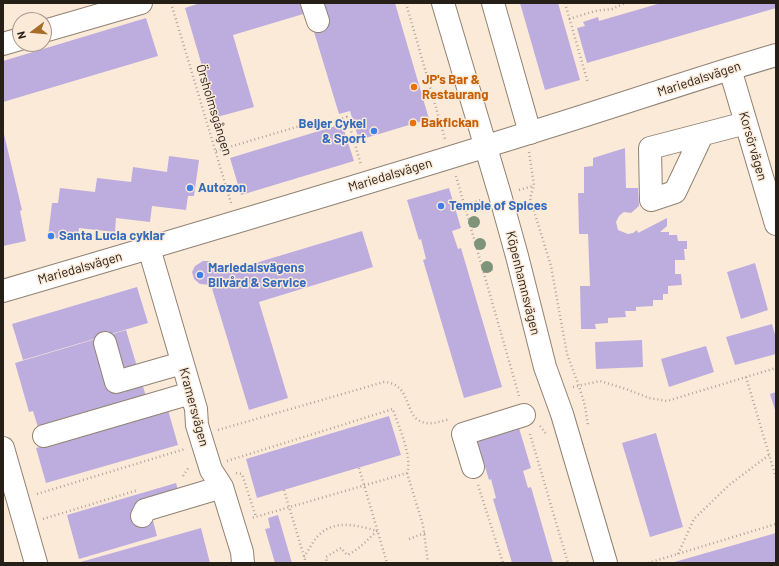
<!DOCTYPE html>
<meta charset="utf-8">
<style>
body{margin:0}
#map{position:relative;width:779px;height:566px;overflow:hidden;background:#fcead9;font-family:Barlow,sans-serif}
canvas{display:block}
.frame{position:absolute;inset:0;border:4px solid #251f18;pointer-events:none}
.north{position:absolute;left:12px;top:12px;width:40px;height:40px;box-sizing:border-box;background:#fcead9;border:1px solid #a6998c;border-radius:50%;rotate:254deg;font-size:11px;font-weight:700;line-height:16px;text-align:center;color:#251f18}
.north::after{content:'';display:block;margin:auto;width:14px;height:18px;background:#a56c2a;clip-path:polygon(50% 0,100% 100%,50% 72%,0 100%)}
</style>
<div id="map">
<canvas width="779" height="566"></canvas>
<div class="frame"></div>
<div class="north">N</div>
</div>
<script>
const ctx = document.querySelector('canvas').getContext('2d');
ctx.lineJoin = 'round';
function fillPath(path, color) {
  ctx.fillStyle = color;
  ctx.fill(path, 'evenodd');
}
function trace(path, color, width, dash) {
  ctx.strokeStyle = color;
  ctx.lineWidth = width;
  ctx.lineCap = dash ? 'butt' : 'round';
  ctx.setLineDash(dash || []);
  ctx.stroke(path);
}
function write(font, color, halo, rows, align = 'center') {
  ctx.font = font + ' Barlow,sans-serif';
  ctx.lineWidth = 3;
  ctx.setLineDash([]);
  ctx.textBaseline = 'middle';
  ctx.strokeStyle = halo;
  ctx.fillStyle = color;
  for (const [text, x, y, turn = 0] of rows) {
    ctx.save();
    ctx.translate(x, y);
    ctx.rotate((+turn || 0) * Math.PI / 180);
    ctx.textAlign = isNaN(turn) ? turn : align;
    if (halo) ctx.strokeText(text, 0, 0);
    ctx.fillText(text, 0, 0);
    ctx.restore();
  }
}
const building = new Path2D(`
 M 200,3 L 308,3 L 310,12 L 233,35 L 254,107 L 217,117 L 185,8 Z
 M 317,3 L 395,3 L 429,119 L 359,140 L 350,111 L 339,114 L 311,22 Z
 M 520,3 L 558,3 L 580,80 L 545,90 Z
 M 661,3 L 776,3 L 776,8 L 587,63 L 577,28 L 585,26 L 583,22 L 598,17 L 599,21 Z
 M 146,18 L 158,56 L 3,102 L 3,61 Z
 M 342,124 L 354,161 L 241,195 L 230,158 Z
 M 3,130 L 22,210 L 20,211 L 26,241 L 3,246 Z
 M 625,148 L 626,188 L 638,188 L 639,206 L 631,213 L 624,212 L 619,216 L 616,222 L 618,230 L 628,234 L 633,233 L 637,230 L 638,233 L 667,218 L 667,226 L 660,232 L 669,232 L 669,235 L 677,235 L 678,241 L 687,241 L 687,249 L 684,249 L 685,260 L 675,260 L 675,274 L 681,274 L 682,285 L 668,286 L 668,294 L 663,294 L 663,300 L 653,300 L 653,306 L 636,307 L 636,311 L 625,311 L 626,317 L 608,318 L 608,323 L 595,324 L 596,329 L 581,329 L 580,286 L 590,286 L 588,234 L 579,234 L 578,193 L 584,193 L 584,167 L 593,166 L 593,158 Z
 M 169,156 L 199,160 L 194,196 L 188,196 L 186,210 L 152,206 L 150,222 L 116,218 L 115,232 L 79,228 L 78,241 L 48,237 L 52,203 L 58,203 L 60,188 L 95,192 L 97,178 L 131,182 L 133,167 L 167,172 Z
 M 449,188 L 461,228 L 452,231 L 458,249 L 461,248 L 502,387 L 464,398 L 423,260 L 426,259 L 421,239 L 419,240 L 407,200 Z
 M 362,231 L 373,267 L 259,302 L 288,398 L 249,410 L 211,285 L 200,284 L 194,279 L 192,272 L 195,266 L 203,261 L 210,261 L 216,272 L 229,268 L 229,271 Z
 M 755,263 L 768,310 L 741,319 L 727,272 Z
 M 137,287 L 148,323 L 23,360 L 12,324 Z
 M 772,324 L 776,338 L 776,354 L 735,365 L 726,337 Z
 M 126,330 L 151,413 L 43,444 L 33,411 L 29,412 L 15,363 Z
 M 642,340 L 643,367 L 596,369 L 595,342 Z
 M 706,346 L 714,372 L 669,387 L 661,359 Z
 M 776,392 L 776,413 L 770,394 Z
 M 168,410 L 178,445 L 46,483 L 36,448 Z
 M 389,416 L 401,455 L 257,498 L 246,459 Z
 M 519,428 L 531,468 L 523,471 L 528,488 L 531,487 L 553,563 L 512,563 L 493,499 L 496,498 L 491,479 L 489,480 L 477,440 Z
 M 656,433 L 683,527 L 650,537 L 622,443 Z
 M 176,483 L 182,504 L 151,513 L 157,536 L 79,559 L 67,515 Z
 M 278,515 L 292,563 L 275,563 L 265,529 L 270,528 L 268,518 Z
 M 201,528 L 210,563 L 77,563 Z
 M 776,533 L 776,563 L 671,563 Z`);
const path = new Path2D(`
 M 171,3 L 231,203
 M 406,3 L 445,139
 M 565,3 L 588,83
 M 569,19 L 595,11 L 612,9 L 625,3
 M 216,151 L 303,125 L 312,128 L 347,117 L 361,165
 M 529,152 L 534,185 L 530,198 L 551,266 L 567,354 L 579,386 L 585,406 L 588,426
 M 456,176 L 519,396
 M 519,190 L 533,186
 M 464,205 L 481,200
 M 484,272 L 494,269
 M 746,377 L 776,478
 M 573,387 L 600,381 L 626,389 L 649,398 L 667,401 L 776,368
 M 540,426 L 547,435
 M 218,430 L 384,382 C 414,384 402,419 426,423 C 434,424 442,421 450,419
 M 530,434 L 568,563
 M 227,461 L 393,409 C 398,426 413,457 407,473 L 252,518
 M 359,468 L 387,563
 M 236,473 L 242,474 L 256,517
 M 407,473 L 423,525 L 428,563
 M 183,476 L 189,467
 M 478,485 L 503,563
 M 284,490 L 306,563
 M 37,494 L 185,449
 M 43,519 L 138,490
 M 409,539 L 425,533
 M 678,554 L 694,519 L 729,485 L 769,455
 M 304,557 C 309,550 313,540 320,534 C 336,519 360,526 377,531 C 367,540 360,549 347,555 L 341,548 L 326,557 L 327,563
 M 648,563 L 776,524`);
const minor = new Path2D(`
 M 312,3 L 318,21
 M 443,3 L 500,195 L 517,256 L 545,367 L 562,414 L 606,563
 M 493,3 L 530,133
 M 44,31 L 141,3
 M 3,44 L 20,39
 M 730,69 L 776,224
 M 702,135 L 675,192 L 651,200 L 650,148 L 746,123
 M 149,248 L 196,409 L 197,425 L 211,470 L 222,487 L 242,552 L 243,563
 M 105,343 L 116,382 L 182,363
 M 44,436 L 191,393
 M 3,448 L 36,563
 M 473,467 L 463,434 L 524,415
 M 142,516 L 145,510 L 222,487`);
const major = new Path2D(`
 M 3,291 C 180,239 356,187 532,132 C 614,107 694,79 776,55`);
const trees = [
 [474,222],
 [480,244],
 [487,267]
];
const markers = [
 [414,87,4,"#e8710a"],
 [413,123,4,"#e8710a"],
 [374,131,4,"#3f7fe0"],
 [190,188,4,"#3f7fe0"],
 [441,206,4,"#3f7fe0"],
 [51,236,4,"#3f7fe0"],
 [200,275,4,"#3f7fe0"]
];
const streetNames = [
 ["Mariedalsvägen",699,79,-18],
 ["Örsholmsgången",214,110,73],
 ["Korsörvägen",753,146,74],
 ["Mariedalsvägen",390,175,-17],
 ["Mariedalsvägen",80,268,-16],
 ["Köpenhamnsvägen",523,283,76],
 ["Kramersvägen",194,407,75]
];
const foodNames = [
 ["JP's Bar &",422,80],
 ["Restaurang",422,95],
 ["Bakfickan",421,123]
];
const shopNames = [
 ["Beijer Cykel",366,124,"right"],
 ["& Sport",366,139,"right"],
 ["Autozon",198,188],
 ["Temple of Spices",449,206],
 ["Santa Lucia cyklar",59,236],
 ["Mariedalsvägens",208,268],
 ["Bilvård & Service",208,283]
];
fillPath(building, '#bdadde');
trace(minor, '#918272', 24);
trace(major, '#918272', 24);
trace(path, '#b2a597', 2.5, [1, 3]);
trace(minor, '#fff', 22);
trace(major, '#fff', 22);
ctx.fillStyle = '#7d947a';
for (const [x, y] of trees) {
  ctx.beginPath();
  ctx.arc(x, y, 6, 0, 2 * Math.PI);
  ctx.fill();
}
for (const [x, y, r, color] of markers) {
  const dot = new Path2D();
  dot.arc(x, y, r, 0, 2 * Math.PI);
  ctx.fillStyle = color;
  ctx.fill(dot);
  trace(dot, '#fcead9', 1.5);
}
write('13px', '#251f18', '#fcead9', streetNames);
write('bold 13px', '#c56008', '#fcead9', foodNames, 'left');
write('bold 13px', '#366cbe', '#fcead9', shopNames, 'left');
</script>
